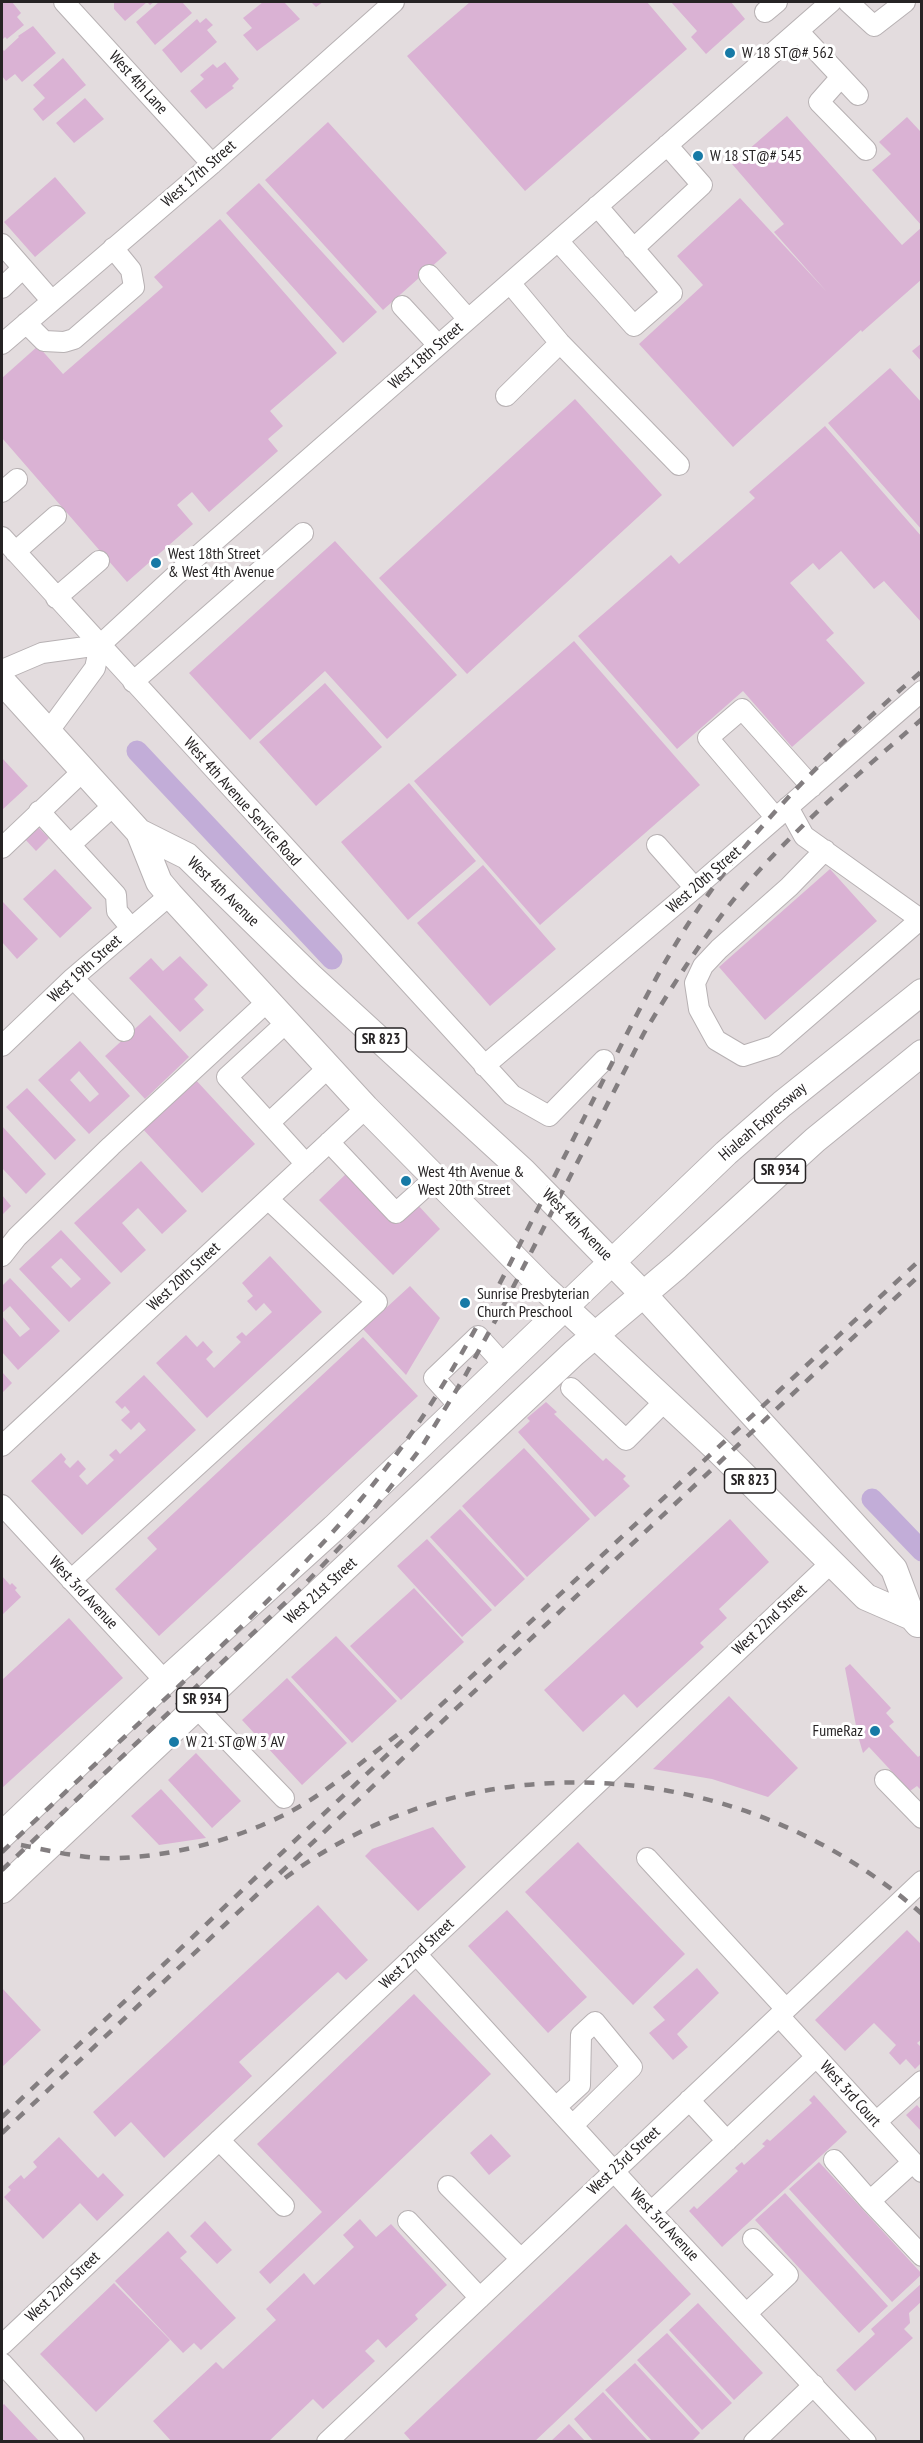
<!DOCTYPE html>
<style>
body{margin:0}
#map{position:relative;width:923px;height:2443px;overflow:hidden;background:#e3dcde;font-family:"PT Sans Narrow",sans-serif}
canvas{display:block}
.frame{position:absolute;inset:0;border:3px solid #262324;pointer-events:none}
</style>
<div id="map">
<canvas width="923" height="2443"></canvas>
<div class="frame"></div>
</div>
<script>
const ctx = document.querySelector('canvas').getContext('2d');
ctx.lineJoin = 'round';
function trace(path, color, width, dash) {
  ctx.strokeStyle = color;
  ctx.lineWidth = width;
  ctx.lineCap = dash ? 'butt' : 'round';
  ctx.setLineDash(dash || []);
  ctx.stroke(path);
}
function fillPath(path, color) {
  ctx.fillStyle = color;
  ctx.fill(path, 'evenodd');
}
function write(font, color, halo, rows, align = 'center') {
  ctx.font = font + ' "PT Sans Narrow",sans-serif';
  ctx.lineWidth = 6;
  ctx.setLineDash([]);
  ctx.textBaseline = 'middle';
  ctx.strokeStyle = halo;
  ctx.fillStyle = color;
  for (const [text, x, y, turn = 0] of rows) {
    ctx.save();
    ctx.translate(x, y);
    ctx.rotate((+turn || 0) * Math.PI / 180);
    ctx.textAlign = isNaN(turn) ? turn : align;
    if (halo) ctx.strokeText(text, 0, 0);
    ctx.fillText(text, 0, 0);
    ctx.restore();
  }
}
const canal = new Path2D(`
 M 137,751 L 332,959
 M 872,1499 L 922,1551`);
const building = new Path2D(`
 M 2,2 L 12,2 L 21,13 L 17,17 L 24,25 L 7,39 L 5,37 L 2,40 Z
 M 114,2 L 154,2 L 150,5 L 147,2 L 125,21 L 114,9 Z
 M 159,2 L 182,2 L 192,13 L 155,45 L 136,22 Z
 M 263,2 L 284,2 L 300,19 L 257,51 L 243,35 L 252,28 L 243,18 Z
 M 311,2 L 323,2 L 316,7 Z
 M 470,2 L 647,2 L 687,49 L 525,191 L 407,56 Z
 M 671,2 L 731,2 L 745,19 L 706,54 L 691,37 L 697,31 Z
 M 206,18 L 213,25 L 207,30 L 217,42 L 181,73 L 162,50 L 197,19 L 200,23 Z
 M 33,26 L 56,53 L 22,82 L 15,74 L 6,81 L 2,76 L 2,48 L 4,51 L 19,37 L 18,36 Z
 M 63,58 L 86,85 L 43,121 L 33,109 L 45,98 L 33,85 Z
 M 225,62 L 239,79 L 232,86 L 234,88 L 206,109 L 190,91 L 204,79 L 200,75 L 213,64 L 217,68 Z
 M 85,98 L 104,119 L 74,143 L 56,123 Z
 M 787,116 L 902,245 L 922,227 L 922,279 L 862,332 L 861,330 L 733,447 L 639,344 L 703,285 L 677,256 L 740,198 L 827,292 L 774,232 L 784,224 L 732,164 Z
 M 907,117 L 920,131 L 922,130 L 922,226 L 872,170 L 891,154 L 879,142 Z
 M 328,122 L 447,253 L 383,310 L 265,180 Z
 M 55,177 L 86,213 L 35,257 L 4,222 Z
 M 259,183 L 377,312 L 343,343 L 226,213 Z
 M 220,219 L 337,353 L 270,411 L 283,426 L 268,439 L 278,451 L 209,512 L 192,492 L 177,505 L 193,524 L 127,582 L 2,438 L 2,378 L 38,346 L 63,374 L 163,287 L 154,277 Z
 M 922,343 L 922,362 L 912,351 Z
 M 890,368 L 922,403 L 922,530 L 828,423 Z
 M 575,399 L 662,495 L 467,674 L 379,578 Z
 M 825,426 L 922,537 L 922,623 L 884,581 L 874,589 L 841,551 L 819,570 L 813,563 L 790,583 L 834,633 L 826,640 L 865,683 L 792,747 L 743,691 L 677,749 L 578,636 L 671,555 L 679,564 L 755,498 L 749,492 Z
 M 335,541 L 457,675 L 387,739 L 325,671 L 250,740 L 189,673 Z
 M 574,641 L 700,785 L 540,925 L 414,781 Z
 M 325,683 L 382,747 L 316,806 L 259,742 Z
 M 2,758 L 28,786 L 2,810 Z
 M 409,783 L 476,861 L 408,920 L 341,842 Z
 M 36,825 L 49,838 L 36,851 L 23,837 Z
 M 483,865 L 556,949 L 490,1006 L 417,923 Z
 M 55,869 L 92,908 L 60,938 L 23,899 Z
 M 830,869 L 877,921 L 765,1020 L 719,967 Z
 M 3,902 L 38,939 L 17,959 L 2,942 Z
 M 180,956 L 208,985 L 194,999 L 204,1010 L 180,1032 L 129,978 L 151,958 L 163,971 Z
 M 150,1015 L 189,1057 L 145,1099 L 105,1056 Z
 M 80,1041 L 130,1096 L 89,1134 L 38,1080 ZM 79,1071 L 99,1094 L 90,1102 L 70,1080 Z
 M 194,1078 L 255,1144 L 202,1193 L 141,1127 Z
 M 27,1088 L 76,1140 L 55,1160 L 6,1107 Z
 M 2,1126 L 46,1174 L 26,1194 L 2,1168 Z
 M 141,1161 L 187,1211 L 162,1234 L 138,1208 L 122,1223 L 146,1250 L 121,1273 L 74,1223 Z
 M 347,1173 L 396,1224 L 417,1204 L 440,1229 L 393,1275 L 319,1200 Z
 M 2,1195 L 11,1206 L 2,1215 Z
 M 61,1230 L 111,1283 L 69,1322 L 19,1269 ZM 61,1258 L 81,1279 L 71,1288 L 51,1267 Z
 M 270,1256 L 322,1312 L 207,1418 L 156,1363 L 186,1335 L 197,1347 L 203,1341 L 213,1352 L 206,1359 L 214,1368 L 241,1342 L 236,1337 L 242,1332 L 246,1336 L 272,1312 L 264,1303 L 256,1311 L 247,1301 L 253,1296 L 242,1283 Z
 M 10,1278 L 60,1331 L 18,1370 L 2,1352 L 2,1316 L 20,1337 L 30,1329 L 10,1306 L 2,1313 L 2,1286 Z
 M 410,1286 L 440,1318 L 406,1375 L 363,1329 Z
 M 363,1337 L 418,1396 L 159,1636 L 115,1589 L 157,1549 L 147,1538 Z
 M 2,1372 L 12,1383 L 2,1393 Z
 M 144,1375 L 196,1430 L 82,1535 L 31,1481 L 61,1453 L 66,1459 L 64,1462 L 70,1468 L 78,1460 L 86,1469 L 79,1476 L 87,1485 L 114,1460 L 109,1455 L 116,1449 L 120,1454 L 146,1430 L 139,1422 L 131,1430 L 121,1420 L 130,1412 L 125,1406 L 122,1409 L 115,1402 Z
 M 546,1402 L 557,1412 L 554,1414 L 603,1461 L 606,1458 L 626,1476 L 623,1479 L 630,1486 L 595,1517 L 518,1432 L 530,1421 L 527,1418 Z
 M 524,1448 L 590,1519 L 527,1577 L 462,1506 Z
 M 460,1509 L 525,1579 L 495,1607 L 430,1537 Z
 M 730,1519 L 769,1562 L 719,1609 L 727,1618 L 700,1643 L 704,1647 L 637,1708 L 624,1694 L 583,1732 L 544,1690 Z
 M 427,1539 L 492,1610 L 462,1637 L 397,1566 Z
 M 2,1576 L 10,1585 L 12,1583 L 17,1588 L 15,1590 L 21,1597 L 2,1615 Z
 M 414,1588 L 464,1642 L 401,1700 L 350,1646 Z
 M 69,1618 L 123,1678 L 2,1788 L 2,1680 Z
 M 336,1636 L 397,1701 L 352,1743 L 291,1677 Z
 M 850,1664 L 891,1708 L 886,1713 L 894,1722 L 889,1726 L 918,1757 L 922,1754 L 922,1791 L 917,1786 L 910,1791 L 869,1747 L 863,1753 L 858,1736 L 845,1668 Z
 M 287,1678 L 347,1743 L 302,1785 L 242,1720 Z
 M 729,1696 L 798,1768 L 768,1797 L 712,1779 L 653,1769 Z
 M 196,1753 L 241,1801 L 212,1828 L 168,1780 Z
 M 161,1789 L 206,1838 L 159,1845 L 131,1816 Z
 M 433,1827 L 466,1867 L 418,1911 L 365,1856 L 372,1849 Z
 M 578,1842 L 685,1954 L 633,2005 L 525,1892 Z
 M 318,1905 L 368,1960 L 346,1980 L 338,1972 L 239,2062 L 252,2076 L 164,2158 L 131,2122 L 115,2137 L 93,2112 Z
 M 507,1910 L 587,1997 L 548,2033 L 468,1946 Z
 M 907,1930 L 922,1945 L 922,2039 L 917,2043 L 922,2048 L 922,2062 L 915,2069 L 906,2059 L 900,2065 L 889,2053 L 896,2045 L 874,2023 L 845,2051 L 815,2020 Z
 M 697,1968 L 719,1993 L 677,2034 L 688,2047 L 673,2060 L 649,2033 L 665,2020 L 653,2007 Z
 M 2,1988 L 41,2030 L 2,2067 Z
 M 414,1994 L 491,2074 L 270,2284 L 259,2272 L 322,2212 L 257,2144 Z
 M 814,2095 L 847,2132 L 722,2247 L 689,2211 L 694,2206 L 697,2209 L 738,2171 L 735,2168 L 742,2162 L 744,2165 L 765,2146 L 762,2144 L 767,2139 L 770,2141 L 812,2103 L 809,2100 Z
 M 917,2105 L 922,2111 L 922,2132 L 906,2115 Z
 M 491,2134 L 511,2156 L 489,2175 L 470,2153 Z
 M 59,2137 L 98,2178 L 103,2173 L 124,2195 L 97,2221 L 80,2203 L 43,2239 L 4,2197 L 11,2190 L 8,2187 L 21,2175 L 24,2179 L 37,2167 L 33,2162 Z
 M 819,2162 L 922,2274 L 892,2302 L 789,2189 Z
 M 785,2193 L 888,2306 L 859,2333 L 755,2220 Z
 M 360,2219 L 376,2237 L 391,2224 L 447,2285 L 415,2315 L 418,2319 L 386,2348 L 378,2339 L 365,2351 L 375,2361 L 323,2409 L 313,2399 L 268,2442 L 172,2442 L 153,2421 L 216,2362 L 223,2369 L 276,2320 L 266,2309 L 304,2273 L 314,2285 L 354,2247 L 343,2235 Z
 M 205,2221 L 232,2250 L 217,2264 L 190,2236 Z
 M 626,2224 L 691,2294 L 534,2442 L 412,2442 L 404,2433 Z
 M 168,2231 L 187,2252 L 180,2258 L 236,2318 L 201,2350 L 194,2343 L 183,2353 L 115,2281 Z
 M 114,2283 L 170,2340 L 96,2412 L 40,2354 Z
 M 922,2283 L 922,2301 L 909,2313 L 910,2323 L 904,2329 L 913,2338 L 855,2391 L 836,2370 L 875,2334 L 871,2329 Z
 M 698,2303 L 763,2373 L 734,2400 L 669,2330 Z
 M 667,2333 L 732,2403 L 702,2430 L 637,2360 Z
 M 635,2363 L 700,2433 L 691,2442 L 653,2442 L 605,2390 Z
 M 603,2392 L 649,2442 L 594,2442 L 574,2419 Z
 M 4,2404 L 40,2442 L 2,2442 L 2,2406 Z
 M 569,2424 L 586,2442 L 550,2442 Z`);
const minor = new Path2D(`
 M 64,2 L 212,164
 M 848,2 L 874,26 L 905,2
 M 765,12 L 777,2
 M 798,31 L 858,95
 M 841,77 L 819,102 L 866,150
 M 558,241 L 634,326 L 672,293 L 597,206
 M 2,244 L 51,300
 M 633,249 L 702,185 L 667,145
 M 429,275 L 468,319
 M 510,283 L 560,343 L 679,465
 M 2,288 L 23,268
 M 402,306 L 438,345
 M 26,323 L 44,341 L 64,342 L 74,339 L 134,287 L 131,270 L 113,248
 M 2,344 L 212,164 L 394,2
 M 506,396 L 560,343
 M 2,492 L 17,479
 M 2,537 L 512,1095 L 549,1116 L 604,1060
 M 15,552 L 56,516
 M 56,598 L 99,561
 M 2,670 L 42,653 L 100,645 L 177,574 L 831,2
 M 133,682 L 303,533
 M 48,732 L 95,668 L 100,645
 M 788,807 L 804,836 L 920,919
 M 39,811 L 116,895 L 117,911 L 131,928
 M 776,818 L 708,738 L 742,709 L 812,787
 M 70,845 L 114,805
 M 657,845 L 695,888
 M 2,848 L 83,771
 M 825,850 L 789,887 L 719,949 L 703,966 L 695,983 L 699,1009 L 716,1040 L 743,1056 L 774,1046 L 922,918
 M 73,978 L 124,1031
 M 287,1022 L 227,1077 L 306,1164
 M 2,1046 L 73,978 L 170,895
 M 484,1066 L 695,888 L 922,691
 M 269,1123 L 329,1067
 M 329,1142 L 396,1213 L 434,1179
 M 2,1256 L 17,1237 L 111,1146 L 268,1001
 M 571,1388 L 626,1440 L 665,1401
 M 461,1408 L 434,1378 L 478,1336 L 505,1366
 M 2,1446 L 366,1108
 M 2,1505 L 165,1681
 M 71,1580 L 377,1302 L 268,1199
 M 195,1706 L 284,1798
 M 885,1780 L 922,1818
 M 647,1858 L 786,2009
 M 416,1954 L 651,2212 L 866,2442
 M 779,2016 L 922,2172
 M 689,2100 L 727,2141
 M 556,2107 L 580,2085 L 581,2035 L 595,2022 L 632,2067 L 573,2125
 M 876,2122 L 922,2081
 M 219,2140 L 284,2206
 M 834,2160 L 870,2201 L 913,2162
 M 448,2186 L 521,2259
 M 870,2201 L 922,2256
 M 651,2212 L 816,2057
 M 408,2221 L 480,2298
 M 747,2313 L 788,2275 L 753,2239
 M 2,2345 L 832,1562
 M 2,2363 L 74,2442
 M 327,2442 L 922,1881
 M 754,2442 L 814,2385`);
const major = new Path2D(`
 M 2,681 L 139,832 L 159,882 L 170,895 L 366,1108 L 542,1286 L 717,1449 L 866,1597 L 912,1617
 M 139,832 L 187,856 L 310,976 L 523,1171 L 643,1294 L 894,1569 L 912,1617 L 918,1624
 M 2,1835 L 165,1681 L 334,1528 L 726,1153 L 782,1104 L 922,992
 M 2,1890 L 574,1353 L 677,1266 L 815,1140 L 922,1053`);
const rail = new Path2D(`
 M 21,1845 C 46,1850 72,1856 97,1858 C 167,1861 260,1835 318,1795 C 346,1776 373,1753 401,1732
 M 2,1852 C 61,1796 120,1741 179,1686 C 261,1609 341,1532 406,1441 C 450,1379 486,1311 520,1244 C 551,1183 582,1122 613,1061 C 637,1014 661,966 690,921 C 753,825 835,746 922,671
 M 2,1870 L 304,1585 L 361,1525 L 421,1448 L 465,1376 L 507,1299 L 644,1033 C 673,985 703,937 739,893 C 794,829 858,774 922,719
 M 285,1878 C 477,1735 744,1757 922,1914
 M 2,2117 L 287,1848 L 922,1258
 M 2,2133 L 922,1273`);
const markers = [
 [730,53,6,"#177aa6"],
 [698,156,6,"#177aa6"],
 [156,563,6,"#177aa6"],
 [406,1181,6,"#177aa6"],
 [465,1303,6,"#177aa6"],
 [875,1731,6,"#177aa6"],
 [174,1742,6,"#177aa6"]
];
const shields = [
 [381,1040,51],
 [780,1171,51],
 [750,1481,51],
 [202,1700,51]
];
const shieldNames = [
 ["SR 823",381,1040],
 ["SR 934",780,1171],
 ["SR 823",750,1481],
 ["SR 934",202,1700]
];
const poiNames = [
 ["W 18 ST@# 562",742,53],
 ["W 18 ST@# 545",710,156],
 ["West 18th Street",168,554],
 ["& West 4th Avenue",168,572],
 ["West 4th Avenue &",418,1172],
 ["West 20th Street",418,1190],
 ["Sunrise Presbyterian",477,1294],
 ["Church Preschool",477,1312],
 ["FumeRaz",863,1731,"right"],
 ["W 21 ST@W 3 AV",186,1742]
];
const streetNames = [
 ["West 4th Lane",138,83,48],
 ["West 17th Street",199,174,-41],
 ["West 18th Street",426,356,-41],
 ["West 4th Avenue Service Road",242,802,48],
 ["West 20th Street",704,880,-41],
 ["West 4th Avenue",223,892,44],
 ["West 19th Street",85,969,-42],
 ["Hialeah Expressway",763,1122,-41],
 ["West 4th Avenue",577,1225,46],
 ["West 20th Street",184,1277,-43],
 ["West 21st Street",321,1591,-42],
 ["West 3rd Avenue",83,1593,47],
 ["West 22nd Street",770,1620,-43],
 ["West 22nd Street",417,1954,-43],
 ["West 3rd Court",850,2094,48],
 ["West 23rd Street",624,2161,-43],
 ["West 3rd Avenue",664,2225,47],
 ["West 22nd Street",63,2287,-43]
];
trace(canal, '#c2add8', 21);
fillPath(building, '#dab2d4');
trace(minor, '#b7b1b3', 22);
trace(major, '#b7b1b3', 28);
trace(minor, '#fff', 20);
trace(major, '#fff', 26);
trace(rail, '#837e80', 4.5, [10, 10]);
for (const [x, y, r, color] of markers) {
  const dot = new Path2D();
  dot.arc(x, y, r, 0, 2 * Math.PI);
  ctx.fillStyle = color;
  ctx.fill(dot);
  trace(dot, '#fff', 2);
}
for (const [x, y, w] of shields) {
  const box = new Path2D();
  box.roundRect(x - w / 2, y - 12, w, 24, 4.5);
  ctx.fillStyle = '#fff';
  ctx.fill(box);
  trace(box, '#262324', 1.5);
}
write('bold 15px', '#262324', null, shieldNames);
write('16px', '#262324', '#fff', poiNames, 'left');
write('16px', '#262324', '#fff', streetNames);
</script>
